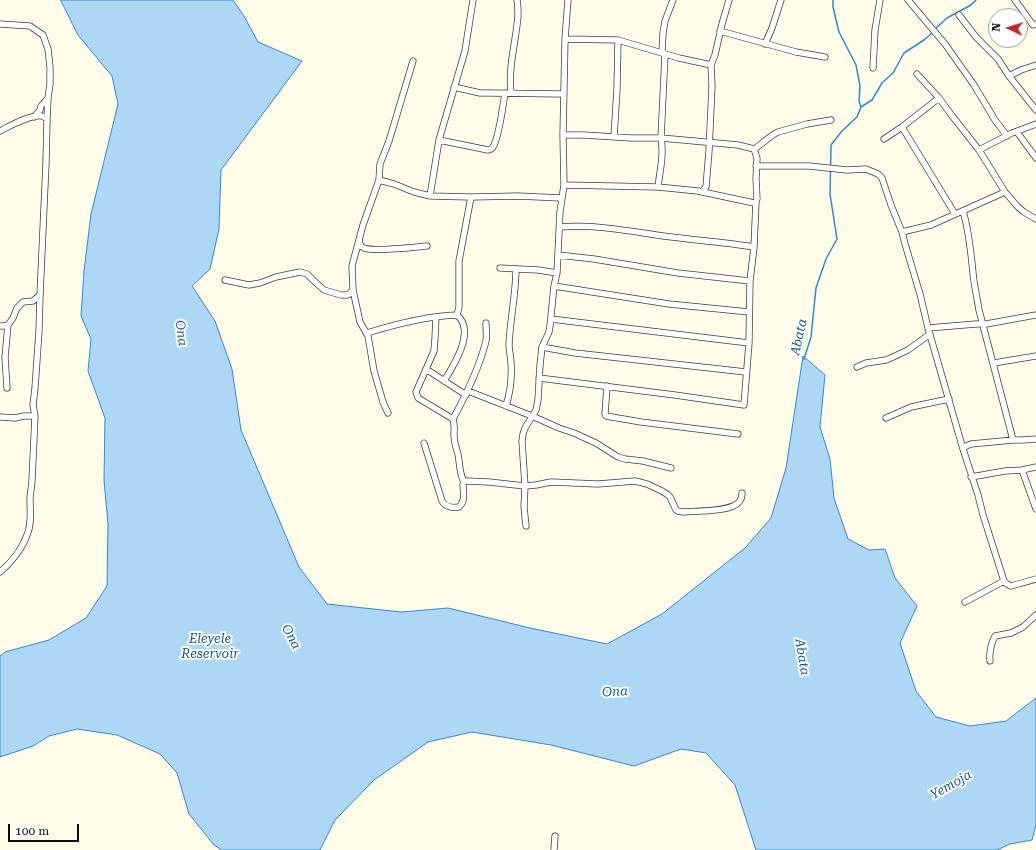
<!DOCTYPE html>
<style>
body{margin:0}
#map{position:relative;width:1036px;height:850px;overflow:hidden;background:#fffce9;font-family:"Roboto Serif",serif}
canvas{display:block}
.north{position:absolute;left:988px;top:8px;width:40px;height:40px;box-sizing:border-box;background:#fff;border:1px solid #9d9d9d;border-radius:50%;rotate:274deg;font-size:11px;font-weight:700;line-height:16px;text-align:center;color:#0b0b0b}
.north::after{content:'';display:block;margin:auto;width:14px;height:18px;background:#bb2423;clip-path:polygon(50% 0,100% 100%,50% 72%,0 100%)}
.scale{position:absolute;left:8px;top:824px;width:71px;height:18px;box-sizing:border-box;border:2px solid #0b0b0b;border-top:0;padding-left:5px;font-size:12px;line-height:14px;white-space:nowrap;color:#0b0b0b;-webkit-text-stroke:3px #fff;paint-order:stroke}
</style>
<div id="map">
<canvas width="1036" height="850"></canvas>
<div class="north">N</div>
<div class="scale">100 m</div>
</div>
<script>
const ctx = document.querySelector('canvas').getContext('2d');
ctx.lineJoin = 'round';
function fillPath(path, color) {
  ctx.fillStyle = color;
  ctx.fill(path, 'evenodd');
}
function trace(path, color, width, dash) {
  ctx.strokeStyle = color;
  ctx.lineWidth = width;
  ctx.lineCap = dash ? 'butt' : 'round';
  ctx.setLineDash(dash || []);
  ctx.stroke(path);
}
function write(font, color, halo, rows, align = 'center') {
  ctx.font = font + ' "Roboto Serif",serif';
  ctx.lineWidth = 4;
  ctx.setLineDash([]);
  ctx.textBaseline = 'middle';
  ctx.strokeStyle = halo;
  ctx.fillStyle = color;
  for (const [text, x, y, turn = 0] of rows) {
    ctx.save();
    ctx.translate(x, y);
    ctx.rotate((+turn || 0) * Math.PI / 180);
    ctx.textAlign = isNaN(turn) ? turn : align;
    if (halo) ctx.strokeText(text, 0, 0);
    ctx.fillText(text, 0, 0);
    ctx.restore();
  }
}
const water = new Path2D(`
 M 61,0 L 233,0 L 244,16 L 258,42 L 302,61 L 221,170 L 219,229 L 210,269 L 192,286 L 215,321 L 232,369 L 241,430 L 299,567 L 327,604 L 401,612 L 448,608 L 530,628 L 607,644 L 662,614 L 745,548 L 771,518 L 786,468 L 803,356 L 825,375 L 820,427 L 830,459 L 834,498 L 848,539 L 869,550 L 885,549 L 895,578 L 917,606 L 900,643 L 916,691 L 936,717 L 970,726 L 1006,721 L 1036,698 L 1036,825 L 1032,840 L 1010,844 L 997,850 L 756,850 L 735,785 L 706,753 L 681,749 L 634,766 L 551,745 L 472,732 L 428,742 L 374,780 L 335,820 L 320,850 L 222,850 L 214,845 L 189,814 L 177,773 L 160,754 L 117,735 L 77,729 L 49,736 L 33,746 L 0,757 L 0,656 L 5,652 L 49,640 L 86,618 L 107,586 L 108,524 L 104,480 L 105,418 L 88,371 L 91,339 L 81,316 L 84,271 L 91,214 L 118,104 L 112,76 L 78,35 Z`);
const stream = new Path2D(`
 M 935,29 L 947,18 L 971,5 L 976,0
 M 861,107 L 872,100 L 882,83 L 893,73 L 904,53 L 924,40 L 933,32
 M 804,359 L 811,337 L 816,288 L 826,259 L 837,239 L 830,194 L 831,145 L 842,131 L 857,117 L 861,107 L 859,101 L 860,86 L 856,65 L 839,32 L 833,7 L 833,0`);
const minor = new Path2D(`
 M 908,0 L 945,44 L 974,85 L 995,120 L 1007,136
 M 1015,0 L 1033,25 L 1036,24
 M 959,15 L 976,37 L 998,59 L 1009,76 L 1036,110
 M 0,24 L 30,26 L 43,35 L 48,49 L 50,67 L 50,84 L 48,98 L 47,119
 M 720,31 L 796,52 L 825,57
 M 565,39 L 618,40 L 679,58 L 711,65
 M 765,44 L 772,28 L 781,0
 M 662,52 L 663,33 L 665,21 L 673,0
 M 873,68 L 875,30 L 880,0
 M 917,74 L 939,98 L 953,117 L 979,150 L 1005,192 L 1018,207 L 1024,212 L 1036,219
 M 1009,76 L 1021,70 L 1036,65
 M 454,87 L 480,93 L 489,93 L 564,94
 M 511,93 C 508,67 516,41 518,16 C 518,11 518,5 517,0
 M 34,117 L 40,110 L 41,106 L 48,98
 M 902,127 L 955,214
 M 0,131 C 10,126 31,114 42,116 C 43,116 46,119 47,119 L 46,163 L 40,295 L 39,331 L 35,388 L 33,405 L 35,416
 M 1017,132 L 1036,158
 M 563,135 L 584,135 L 631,138 L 661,138 L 738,145 L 754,149 C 763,144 769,136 778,132 L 807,124 L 831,120
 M 614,137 L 617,89 L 618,40
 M 884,139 L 902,127 L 939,98
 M 439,140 L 488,150 C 491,149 491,150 493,147 C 499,138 503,105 505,93
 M 979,150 L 1012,133 L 1036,124
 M 756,166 L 809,166 L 847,170 L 866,169 L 878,174 L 882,178 L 891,205 L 902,232 L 905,244 L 920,294 L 928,328 L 963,449 L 978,495 L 983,515 L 1004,581 L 1007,584 L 1011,586 L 1036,579
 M 379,180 L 394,184 L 414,192 L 430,196 L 471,197 L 518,196 L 561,198
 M 564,185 L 658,187 L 698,191 L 754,203 L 756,202
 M 658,187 C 660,170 664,155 661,138 L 665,54
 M 702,192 L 706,187 L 709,151 L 712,86 L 711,65 L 715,55 L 722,24 L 729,0
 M 430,196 L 439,140 L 465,51 L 473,0
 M 963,211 C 969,231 971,252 973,273 C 974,285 977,297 979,310 L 1013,440
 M 560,227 C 594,224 629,231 663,236 C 693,240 724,242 754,247
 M 902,232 L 931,225 L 1005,192
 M 359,240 C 360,244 360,247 364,248 C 372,252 415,247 427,246
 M 558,255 L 594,259 L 678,273 L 750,281
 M 500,268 L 538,270 L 557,273
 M 225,280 L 249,285 L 260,283 L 276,277 L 300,272 L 307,274 L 313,280 L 324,290 L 341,295 L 348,295 L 353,290
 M 554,286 L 669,304 L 749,312
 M 457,315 L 459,307 L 459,261 L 471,197
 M 551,319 L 749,343
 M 0,326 L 3,326 L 8,325 L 13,318 L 17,308 L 23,302 L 33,301 L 40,295
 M 928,328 L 976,324 L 986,324 L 1036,315
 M 367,333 C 396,324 426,316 457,315 C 476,331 454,365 444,381
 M 542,347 L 575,353 L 746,372
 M 994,363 L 1036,356
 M 857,367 L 866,363 L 886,360 L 893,357 L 908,350 L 930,334
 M 426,369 L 466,395
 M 539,378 L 675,395 L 744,405 L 749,343 L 750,281 L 754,247 L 756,202 L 757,199 L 756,179 L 757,158 L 754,149
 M 607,386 L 605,414 L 606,416 L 641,422 L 738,434
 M 7,388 L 5,357 L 8,325
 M 468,391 L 532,416 L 559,428 L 574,433 L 596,443 L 618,457 L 625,459 L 643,461 L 671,468
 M 506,406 C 510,393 512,377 511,363 C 511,357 509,351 509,345 C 510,319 516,294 516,269
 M 388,413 L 383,402 L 374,371 L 368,336 L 360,322 L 353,290 L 352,266 L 363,225 L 379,180 L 380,164 L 389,141 L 413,61
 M 0,417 L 15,418 L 24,416 L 35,416 C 34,437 33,459 32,480 C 32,487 30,493 30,499 C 30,511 32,524 27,535 C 22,549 11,563 0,572
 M 886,418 L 911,407 L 949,399
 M 453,419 C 466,395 479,369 486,341 C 487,335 486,329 486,323
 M 424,443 L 442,501 C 445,507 453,508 459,507 C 466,501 463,491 463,484 L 464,482 C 459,473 460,464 458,454 C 456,448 454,442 454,435 C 454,429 455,426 453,419 L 418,398 L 416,392 L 434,351 L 435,338 L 436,317
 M 963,449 L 966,446 L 971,444 L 1013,440 L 1022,440 L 1036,439
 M 1022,470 L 1036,509
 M 971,477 L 1005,471 L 1022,470 L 1036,467
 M 464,482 L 466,481 L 489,482 L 525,486 L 536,485 L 551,482 L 598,484 L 635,481 L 647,484 L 662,491 L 668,495 L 670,497 L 676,510 L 678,511 L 683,512 C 696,511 731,512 739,502 C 742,499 742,496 742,493
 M 526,526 L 524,507 L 525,486 L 522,441 L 523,434 L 525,428 L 536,410 L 538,400 L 540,365 L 542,347 L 549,332 L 550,326 L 554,286 L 557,273 L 560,212 L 564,185 L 563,135 L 565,39 L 568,0
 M 965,602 L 1004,581
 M 990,661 C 989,652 991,644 995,636 L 1011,633 L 1023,627 L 1036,615
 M 554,850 L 555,836`);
const waterNames = [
 ["Ona",181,333,82],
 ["Abata",799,337,-78],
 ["Ona",291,637,62],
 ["Eleyele",210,639],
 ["Reservoir",210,654],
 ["Abata",802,657,81],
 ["Ona",615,692,-3],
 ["Yemoja",951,785,-30]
];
fillPath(water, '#aed7f6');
trace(water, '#3489ce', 1);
trace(stream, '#3489ce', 1.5);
trace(minor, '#3e3e3e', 7);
trace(minor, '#fff', 5.5);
write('italic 13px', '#155a9c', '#fff', waterNames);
</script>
